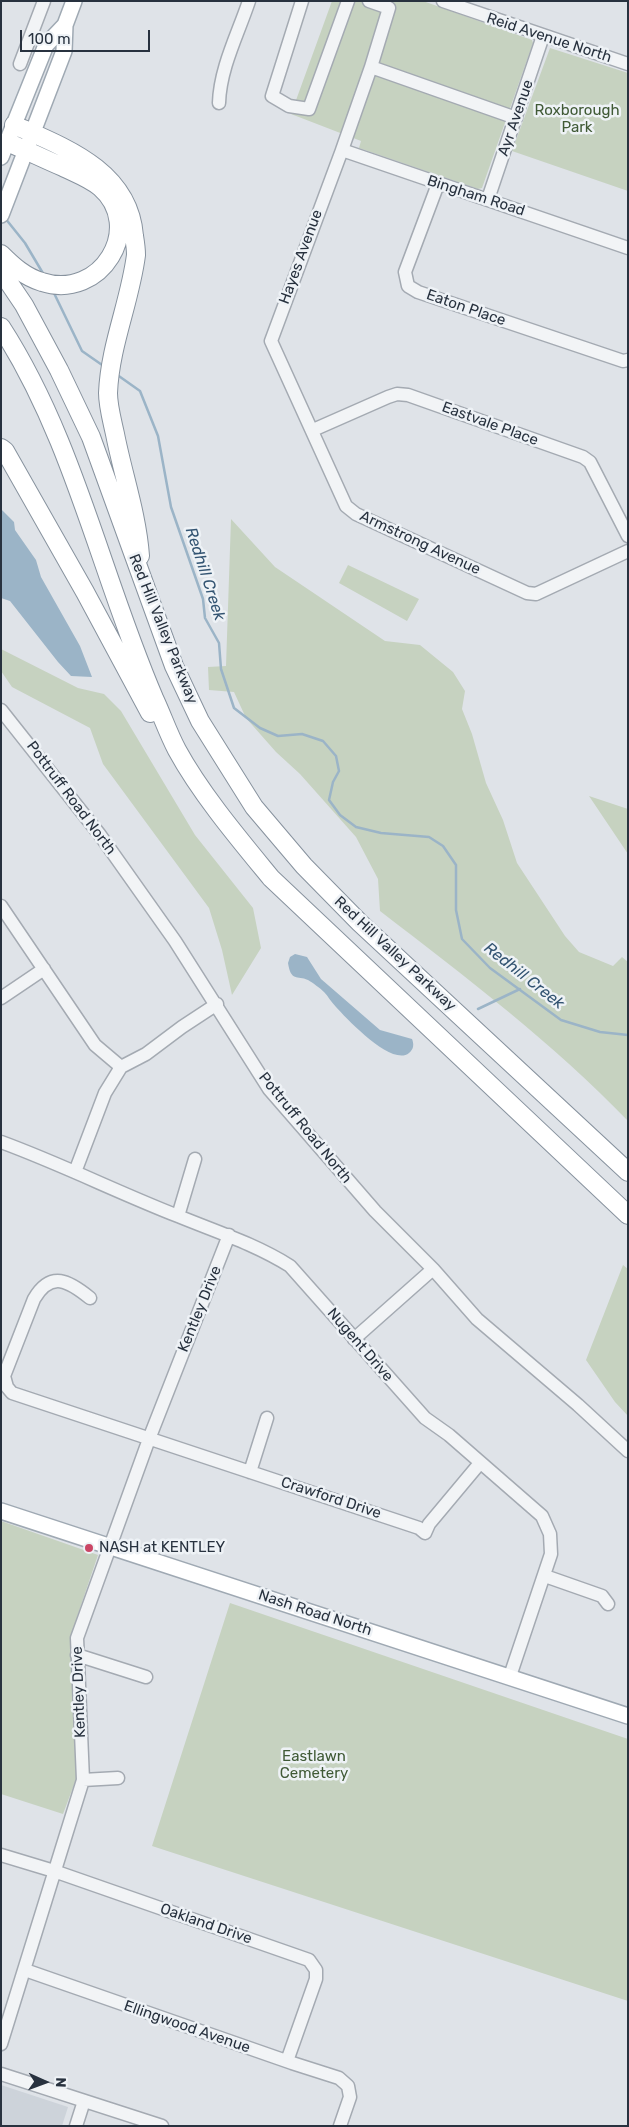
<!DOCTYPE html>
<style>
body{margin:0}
#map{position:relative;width:629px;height:2127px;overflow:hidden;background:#dfe3e8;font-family:Rubik,sans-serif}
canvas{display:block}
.frame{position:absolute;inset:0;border:2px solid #28323f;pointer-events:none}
.north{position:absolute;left:20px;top:2057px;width:50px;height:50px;-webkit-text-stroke:4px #eef2f6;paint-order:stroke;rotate:92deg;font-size:14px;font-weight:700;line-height:20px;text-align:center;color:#28323f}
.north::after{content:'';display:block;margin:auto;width:18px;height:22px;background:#28323f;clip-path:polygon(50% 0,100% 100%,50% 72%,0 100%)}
.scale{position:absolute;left:20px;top:30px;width:130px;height:22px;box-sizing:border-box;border:2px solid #28323f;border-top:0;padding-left:6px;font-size:15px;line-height:18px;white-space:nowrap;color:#28323f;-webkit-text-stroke:4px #eef2f6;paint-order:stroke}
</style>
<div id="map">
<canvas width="629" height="2127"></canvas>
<div class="frame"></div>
<div class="north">N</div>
<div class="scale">100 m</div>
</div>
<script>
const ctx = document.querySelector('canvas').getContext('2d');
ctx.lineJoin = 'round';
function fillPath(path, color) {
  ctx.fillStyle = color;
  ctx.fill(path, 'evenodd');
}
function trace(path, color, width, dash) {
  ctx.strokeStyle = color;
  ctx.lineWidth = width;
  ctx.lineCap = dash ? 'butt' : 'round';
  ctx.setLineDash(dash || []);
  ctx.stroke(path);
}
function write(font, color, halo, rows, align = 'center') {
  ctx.font = font + ' Rubik,sans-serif';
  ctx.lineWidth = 5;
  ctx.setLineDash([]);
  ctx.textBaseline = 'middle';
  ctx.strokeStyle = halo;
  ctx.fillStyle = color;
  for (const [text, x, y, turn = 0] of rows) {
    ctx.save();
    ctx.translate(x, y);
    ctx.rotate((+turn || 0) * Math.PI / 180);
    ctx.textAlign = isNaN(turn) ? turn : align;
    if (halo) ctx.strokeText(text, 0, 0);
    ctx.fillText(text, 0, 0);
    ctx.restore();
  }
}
const built = new Path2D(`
 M 1,2085 L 68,2107 L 62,2126 L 1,2126 Z`);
const green = new Path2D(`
 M 332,1 L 423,1 L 532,40 L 533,43 L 482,188 L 478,189 L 359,148 L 361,141 L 291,114 Z
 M 550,48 L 628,73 L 628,191 L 512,151 Z
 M 231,519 L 275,567 L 385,641 L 420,645 L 453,672 L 465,691 L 462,709 L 472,734 L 486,783 L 503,820 L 517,863 L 565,936 L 579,952 L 613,966 L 622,957 L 628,962 L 628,1121 C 553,1043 466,977 380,911 L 378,879 L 356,837 L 300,774 L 276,752 L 246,718 L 234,692 L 209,690 L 208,667 L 226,666 Z
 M 348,565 L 419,599 L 407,621 L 339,583 Z
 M 1,649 L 78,688 L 104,694 L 121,711 L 195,835 L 253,908 L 261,948 L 232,995 L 222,950 L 209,908 L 103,764 L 90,728 L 12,687 L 1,671 Z
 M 589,796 L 628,809 L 628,854 Z
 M 623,1265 L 628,1269 L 628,1416 L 615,1402 L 586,1360 Z
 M 1,1521 L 98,1555 L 77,1617 L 71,1657 L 78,1774 L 63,1814 L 1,1794 Z
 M 230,1603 L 628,1739 L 628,2001 L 152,1846 Z`);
const water = new Path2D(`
 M 1,509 L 14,522 L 15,530 L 36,560 L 41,577 L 80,646 L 92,677 L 71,676 L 58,662 L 10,601 L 1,598 Z
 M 295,954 L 307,957 L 321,979 L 380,1030 L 412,1039 C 414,1044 414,1049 409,1053 C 392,1067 347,1019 336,1007 C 331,1002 328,996 324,992 C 320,988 313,983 308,980 C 297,975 291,982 288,963 L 290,957 Z`);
const stream = new Path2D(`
 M 5,218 L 25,243 L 44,275
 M 53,291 L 82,351 L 105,367
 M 116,374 L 140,391 L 158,436 L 171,507 L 203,599 L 205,618 L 219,643 L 221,669 L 234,708 L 260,728 L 278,736 L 302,734 L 323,741 L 336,756 L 339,771 L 333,782 L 329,800 L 340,815 L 356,827 L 381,833 L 429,837 L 443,846 L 456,865 L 456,910 L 462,939 L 490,968 L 561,1020 L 600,1032 L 628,1035
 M 478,1009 L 520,989`);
const minor = new Path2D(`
 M 302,1 L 272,96 L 289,106 L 309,109 L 348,1
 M 369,1 L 389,8 L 371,67
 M 443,1 L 628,64
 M 20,64 L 44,1
 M 219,103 C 220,68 238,34 249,1
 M 342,150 L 371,67 L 516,118
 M 438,184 L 405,272 L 408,286 L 418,292 L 623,361 L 628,360
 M 488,199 L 543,36
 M 628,248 L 342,150 L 271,341 L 346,506 L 356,514 L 527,593 L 536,594 L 628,551
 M 313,430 L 388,397 L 397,394 L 408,395 L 583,457 L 590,462 L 628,536
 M 1,710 L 100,835 L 175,941 L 269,1089 L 375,1211 L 433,1269 L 477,1319 L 578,1405 L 628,1451
 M 1,906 L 95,1045 L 121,1067
 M 1,998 L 44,969
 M 1,1142 C 61,1164 119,1193 178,1216 C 217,1232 255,1244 290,1266 L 425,1418 L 449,1435 L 542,1516 L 550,1534 L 551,1554 L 510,1676
 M 75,1172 L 105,1093 L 121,1067 L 146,1054 L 182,1027 L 217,1004
 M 178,1216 L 195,1159
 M 90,1298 C 69,1281 51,1270 34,1299 L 4,1376 L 7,1387 L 12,1393 L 419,1528 L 425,1533 L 429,1524 L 480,1463
 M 354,1339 L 433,1269
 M 250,1472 L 267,1418
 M 545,1576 L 602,1596 L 608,1604
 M 77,1655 L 146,1677
 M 83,1780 L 118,1778
 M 1,1855 L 54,1871 L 309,1960 L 316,1970 L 316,1979 L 287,2061
 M 25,1970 L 292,2063 L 339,2078 L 348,2086 L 350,2097 L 340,2126
 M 1,2044 L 83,1780 L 77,1638 L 149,1439 L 229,1235
 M 1,2074 L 162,2126
 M 76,2126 L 84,2101`);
const major = new Path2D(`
 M 1,157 L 46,45 L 65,25
 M 1,215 L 64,51 L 65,25 L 74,1
 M 1,1511 L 628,1716`);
const highway = new Path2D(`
 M 14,125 C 66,148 129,171 134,236 C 135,242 136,249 136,255 C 130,302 110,345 108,393 C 108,406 112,420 115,434 C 123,475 137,514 140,556
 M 1,254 C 13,266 25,277 42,282 C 101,301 146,227 100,187 C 89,178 75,173 63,167 C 44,159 26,150 7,142
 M 1,271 L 24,305 L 59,370 L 91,437 L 174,666 L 200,721 L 254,807 L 304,866 L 360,923 L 628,1172
 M 1,327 C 74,440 101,575 154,698 C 162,715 168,733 177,750 C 201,794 239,839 271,878 L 628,1215
 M 1,448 L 5,451 L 85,592 L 150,713`);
const markers = [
 [89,1548,5,"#cb4665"]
];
const streetNames = [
 ["Reid Avenue North",549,38,18],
 ["Ayr Avenue",516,118,-71],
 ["Bingham Road",476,196,18],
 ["Hayes Avenue",301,257,-70],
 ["Eaton Place",466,308,19],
 ["Eastvale Place",490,424,20],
 ["Armstrong Avenue",420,543,25],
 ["Red Hill Valley Parkway",163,629,68],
 ["Pottruff Road North",71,798,53],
 ["Red Hill Valley Parkway",395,954,43],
 ["Pottruff Road North",305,1128,51],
 ["Kentley Drive",200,1309,-68],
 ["Nugent Drive",360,1345,49],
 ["Crawford Drive",331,1498,18],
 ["Nash Road North",315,1613,18],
 ["Kentley Drive",79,1692,-92],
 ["Oakland Drive",206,1924,19],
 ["Ellingwood Avenue",187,2027,19]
];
const parkNames = [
 ["Roxborough",577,111],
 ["Park",577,128],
 ["Eastlawn",314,1757],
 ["Cemetery",314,1774]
];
const poiNames = [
 ["NASH at KENTLEY",99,1548]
];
const waterNames = [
 ["Redhill Creek",205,574,72],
 ["Redhill Creek",524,976,38]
];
fillPath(built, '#cdd3da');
fillPath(green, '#c6d2c0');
fillPath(water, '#9bb4c7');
trace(stream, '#9bb4c7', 2.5);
trace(minor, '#a4aab2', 15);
trace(major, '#9fa9b3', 18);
trace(highway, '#87929e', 20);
trace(minor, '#f2f4f6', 12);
trace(major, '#fff', 15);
trace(highway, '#fff', 18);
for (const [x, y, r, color] of markers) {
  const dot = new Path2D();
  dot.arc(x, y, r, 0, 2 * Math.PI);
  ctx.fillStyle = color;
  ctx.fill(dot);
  trace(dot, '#eef2f6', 2);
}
write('15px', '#28323f', '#eef2f6', streetNames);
write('15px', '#405a36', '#eef2f6', parkNames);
write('15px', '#28323f', '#eef2f6', poiNames, 'left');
write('italic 16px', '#335472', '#eef2f6', waterNames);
</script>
